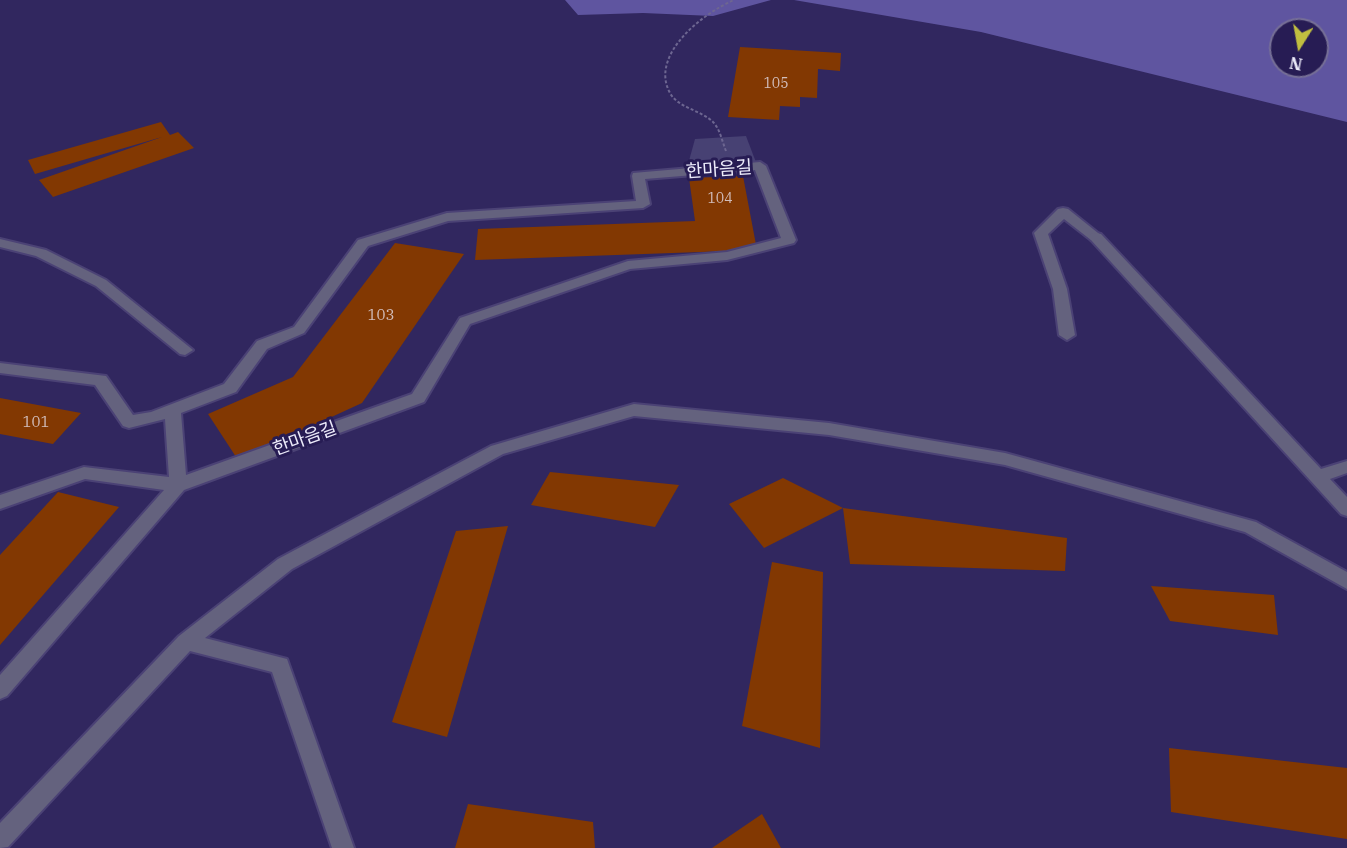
<!DOCTYPE html>
<meta charset="utf-8">
<style>
body{margin:0}
#map{position:relative;width:1347px;height:848px;overflow:hidden;background:#31275f;font-family:"IBM Plex Serif",serif}
canvas{display:block}
.north{position:absolute;left:1269px;top:18px;width:60px;height:60px;box-sizing:border-box;background:#271c54;border:2px solid #766f96;border-radius:50%;rotate:191deg;font-size:16px;font-weight:700;line-height:24px;text-align:center;color:#ecebfa}
.north::after{content:'';display:block;margin:auto;width:21px;height:27px;background:#c1be40;clip-path:polygon(50% 0,100% 100%,50% 72%,0 100%)}
</style>
<div id="map">
<canvas width="1347" height="848"></canvas>
<div class="north">N</div>
</div>
<script>
const ctx = document.querySelector('canvas').getContext('2d');
ctx.lineJoin = 'round';
function fillPath(path, color) {
  ctx.fillStyle = color;
  ctx.fill(path, 'evenodd');
}
function trace(path, color, width, dash) {
  ctx.strokeStyle = color;
  ctx.lineWidth = width;
  ctx.lineCap = dash ? 'butt' : 'round';
  ctx.setLineDash(dash || []);
  ctx.stroke(path);
}
function write(font, color, halo, rows, align = 'center') {
  ctx.font = font + ' "IBM Plex Serif","Noto Sans KR",serif';
  ctx.lineWidth = 6;
  ctx.setLineDash([]);
  ctx.textBaseline = 'middle';
  ctx.strokeStyle = halo;
  ctx.fillStyle = color;
  for (const [text, x, y, turn = 0] of rows) {
    ctx.save();
    ctx.translate(x, y);
    ctx.rotate((+turn || 0) * Math.PI / 180);
    ctx.textAlign = isNaN(turn) ? turn : align;
    if (halo) ctx.strokeText(text, 0, 0);
    ctx.fillText(text, 0, 0);
    ctx.restore();
  }
}
const green = new Path2D(`
 M 746,136 L 757,165 L 687,168 L 695,139 Z`);
const forest = new Path2D(`
 M 565,0 L 771,0 L 713,16 L 643,13 L 578,15 Z
 M 794,0 L 1347,0 L 1347,122 L 981,32 ZM 1281,30 L 1317,30 L 1317,66 L 1281,66 Z`);
const building = new Path2D(`
 M 740,47 L 841,53 L 840,71 L 818,69 L 817,98 L 800,97 L 800,107 L 780,106 L 779,120 L 728,117 Z
 M 161,122 L 170,135 L 178,132 L 194,148 L 53,197 L 39,180 L 162,137 L 35,174 L 28,160 Z
 M 743,176 L 757,250 L 475,260 L 478,229 L 695,221 L 689,178 Z
 M 395,243 L 464,254 L 362,403 L 238,460 L 208,414 L 293,377 Z
 M 0,398 L 81,413 L 53,444 L 0,434 Z
 M 550,472 L 679,485 L 655,527 L 531,505 Z
 M 783,478 L 843,508 L 764,548 L 729,504 Z
 M 58,492 L 119,507 L 0,645 L 0,555 Z
 M 843,508 L 1067,538 L 1065,571 L 850,564 Z
 M 508,526 L 447,737 L 392,722 L 456,531 Z
 M 772,562 L 823,572 L 820,748 L 742,726 Z
 M 1151,586 L 1274,595 L 1278,635 L 1170,621 Z
 M 1169,748 L 1347,768 L 1347,839 L 1171,812 Z
 M 468,804 L 593,822 L 595,848 L 455,848 Z
 M 762,814 L 781,848 L 712,848 Z`);
const path = new Path2D(`
 M 726,151 C 722,141 720,129 713,122 C 701,110 678,108 670,93 C 649,55 703,13 734,0`);
const service = new Path2D(`
 M 1063,208 L 1068,209 L 1103,237 L 1101,240 L 1091,240 L 1064,219 L 1048,234 L 1067,289 L 1075,335 L 1067,340 L 1059,335 L 1053,289 L 1034,233 L 1058,209 Z`);
const minor = new Path2D(`
 M 760,162 L 766,166 L 796,240 L 794,243 L 727,260 L 630,269 L 470,324 L 424,402 L 184,490 L 7,696 L 0,699 L 0,675 L 164,490 L 85,479 L 0,509 L 0,495 L 84,467 L 169,477 L 165,419 L 129,428 L 123,426 L 95,385 L 0,373 L 0,363 L 106,376 L 133,415 L 151,412 L 224,384 L 257,341 L 294,327 L 358,240 L 447,213 L 636,201 L 632,176 L 633,173 ZM 755,170 L 781,238 L 727,252 L 628,261 L 460,318 L 412,394 L 186,475 L 181,413 L 236,392 L 267,349 L 304,333 L 368,246 L 448,221 L 643,208 L 650,204 L 645,179 Z
 M 1096,233 L 1101,234 L 1321,469 L 1347,461 L 1347,473 L 1330,479 L 1347,497 L 1347,516 L 1341,514 L 1091,240 L 1089,237 L 1091,234 Z
 M 0,239 L 46,250 L 106,280 L 193,350 L 185,355 L 180,354 L 96,286 L 36,256 L 0,247 Z
 M 634,404 L 829,423 L 1005,453 L 1256,522 L 1347,572 L 1347,589 L 1245,532 L 1005,465 L 829,435 L 634,416 L 503,454 L 292,569 L 205,638 L 287,659 L 354,848 L 332,848 L 272,672 L 190,651 L 8,847 L 0,848 L 0,823 L 179,636 L 278,559 L 491,446 Z`);
const farNumbernames = [
 ["105",776,84],
 ["104",720,199]
];
const numberNames = [
 ["103",381,316],
 ["101",36,423]
];
const streetNames = [
 ["한마음길",719,170,-4],
 ["한마음길",305,439,-20]
];
fillPath(green, '#474173');
fillPath(forest, '#5f55a0');
fillPath(building, '#823802');
trace(service, '#4b4275', 4);
trace(minor, '#4b4275', 4);
trace(path, '#6d6691', 2, [3, 2]);
fillPath(service, '#64627e');
fillPath(minor, '#64627e');
write('14px', '#d2bebc', null, farNumbernames);
write('15px', '#d2bebc', null, numberNames);
write('18px', '#ecebfa', '#271c54', streetNames);
</script>
